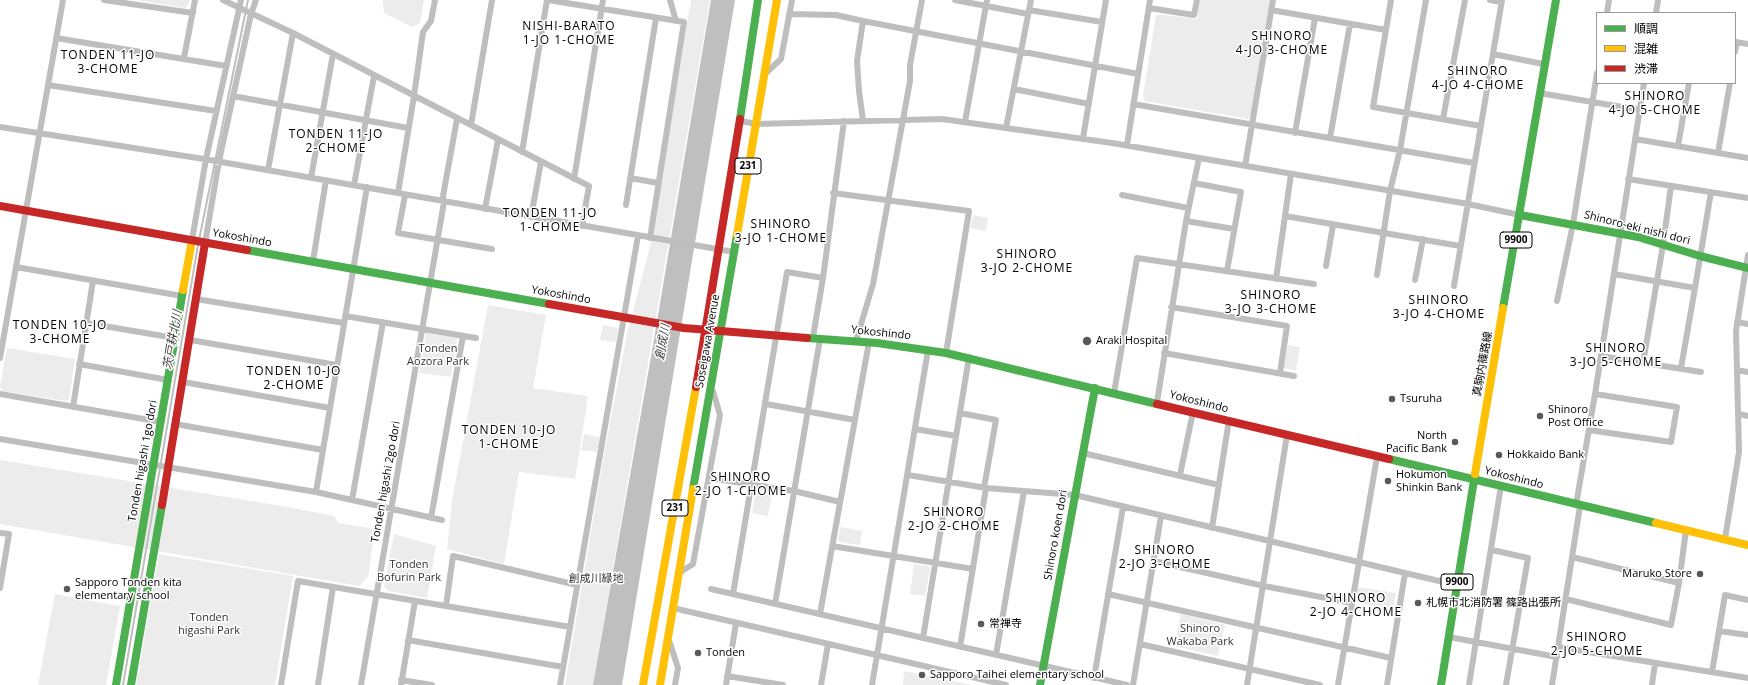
<!DOCTYPE html>
<meta charset="utf-8">
<style>
body{margin:0}
#map{position:relative;width:1748px;height:685px;overflow:hidden;background:#fff;font-family:"Open Sans","Noto Sans JP",sans-serif}
canvas{display:block}
.legend{position:absolute;left:1596px;top:12px;width:140px;height:72px;box-sizing:border-box;background:#fff;border:1px solid #999;margin:0;padding:5px 7px;list-style:none;font-size:12px;color:#000}
.legend li{display:flex;align-items:center;gap:8px;height:20px}
.legend b{width:20px;border:1px solid #999}
</style>
<div id="map">
<canvas width="1748" height="685"></canvas>
<ul class="legend">
<li><b style="height:5px;background:#4caf50"></b>順調</li>
<li><b style="height:5px;background:#ffc107"></b>混雑</li>
<li><b style="height:5px;background:#c62828"></b>渋滞</li>
</ul>
</div>
<script>
const ctx = document.querySelector('canvas').getContext('2d');
ctx.lineJoin = 'round';
function fillPath(path, color) {
  ctx.fillStyle = color;
  ctx.fill(path, 'evenodd');
}
function trace(path, color, width, dash) {
  ctx.strokeStyle = color;
  ctx.lineWidth = width;
  ctx.lineCap = dash ? 'butt' : 'round';
  ctx.setLineDash(dash || []);
  ctx.stroke(path);
}
function write(font, color, halo, rows, align = 'center') {
  ctx.font = font + ' "Open Sans","Noto Sans JP",sans-serif';
  ctx.lineWidth = 3;
  ctx.setLineDash([]);
  ctx.textBaseline = 'middle';
  ctx.strokeStyle = halo;
  ctx.fillStyle = color;
  for (const [text, x, y, turn = 0] of rows) {
    ctx.save();
    ctx.translate(x, y);
    ctx.rotate((+turn || 0) * Math.PI / 180);
    ctx.textAlign = isNaN(turn) ? turn : align;
    if (halo) ctx.strokeText(text, 0, 0);
    ctx.fillText(text, 0, 0);
    ctx.restore();
  }
}
const green = new Path2D(`
 M 136,0 L 190,0 L 186,8 Z
 M 383,0 L 424,0 L 420,23 L 413,27 L 384,13 Z
 M 691,0 L 710,0 L 593,685 L 565,685 L 605,449 L 628,330 L 651,243 Z
 M 1200,0 L 1270,0 L 1251,117 L 1248,119 L 1144,101 L 1143,96 L 1156,15 L 1164,15 L 1197,19 Z
 M 973,215 L 988,218 L 986,231 L 970,228 Z
 M 488,305 L 546,315 L 533,388 L 588,396 L 575,479 L 519,472 L 504,564 L 447,549 L 452,501 Z
 M 603,325 L 618,328 L 616,342 L 600,340 Z
 M 426,333 L 457,338 L 451,377 L 419,373 Z
 M 1288,345 L 1300,347 L 1296,370 L 1283,368 Z
 M 7,348 L 75,359 L 69,399 L 66,401 L 2,391 L 0,386 Z
 M 584,434 L 600,437 L 597,452 L 581,450 Z
 M 0,460 L 282,506 L 334,516 L 338,523 L 375,529 L 368,577 L 359,586 L 0,524 Z
 M 758,492 L 772,494 L 768,516 L 752,513 L 755,494 Z
 M 840,527 L 862,531 L 860,545 L 840,542 L 838,540 Z
 M 394,534 L 436,546 L 427,598 L 388,591 L 384,587 Z
 M 159,554 L 293,576 L 275,685 L 136,685 Z
 M 914,564 L 928,566 L 930,569 L 925,596 L 910,594 Z
 M 1358,587 L 1396,593 L 1393,609 L 1355,602 Z
 M 55,594 L 120,606 L 106,685 L 38,685 Z
 M 1181,614 L 1225,625 L 1218,656 L 1174,646 Z
 M 904,671 L 973,685 L 903,685 Z`);
const water = new Path2D(`
 M 711,0 L 735,0 L 622,685 L 593,685 L 652,351 Z`);
const stream = new Path2D(`
 M 199,240 L 248,0
 M 123,685 L 198,245`);
const street = new Path2D(`
 M 104,0 L 193,13
 M 223,0 L 293,33 L 589,186 L 582,226
 M 548,0 L 684,22 L 650,238
 M 670,0 L 676,21
 M 955,0 L 1028,14
 M 1391,0 L 1373,107 L 1481,126
 M 1490,0 L 1501,2
 M 1149,8 L 1194,15 L 1197,0
 M 1029,10 L 1102,22
 M 1271,10 L 1386,30
 M 1607,13 L 1609,0
 M 1656,13 L 1658,0
 M 789,14 L 836,15 L 863,21
 M 56,38 L 226,66
 M 1735,42 L 1748,44
 M 1735,52 L 1737,42
 M 1493,54 L 1543,64
 M 184,58 L 195,0
 M 766,73 L 781,59 L 792,0
 M 48,85 L 216,111
 M 1014,89 L 1089,104
 M 1539,93 L 1640,110
 M 233,96 L 408,128
 M 1133,104 L 1474,163
 M 1443,119 L 1465,0
 M 741,121 L 756,124 L 942,119 L 1112,143 L 1468,204 L 1520,215
 M 863,121 L 859,91 L 857,61 L 863,21 L 1138,74
 M 965,122 L 987,0
 M 471,125 L 492,0
 M 0,127 L 210,160 L 734,252
 M 1006,128 L 1031,0
 M 1295,133 L 1315,18
 M 1083,138 L 1106,0
 M 1330,138 L 1350,24
 M 1635,139 L 1748,158
 M 1127,145 L 1150,0
 M 1678,146 L 1689,83
 M 522,152 L 547,0
 M 1718,153 L 1730,83
 M 1245,166 L 1273,0
 M 268,170 L 293,33
 M 311,178 L 333,54
 M 630,178 L 658,183
 M 574,179 L 603,0
 M 1628,179 L 1748,198
 M 1194,183 L 1241,192 L 1227,271
 M 354,185 L 374,76
 M 398,193 L 414,96 L 423,32 L 431,21 L 435,0
 M 833,193 L 969,211 L 946,353
 M 405,195 L 398,233 L 492,249
 M 1122,195 L 1188,208
 M 626,205 L 656,18
 M 485,209 L 498,140
 M 1285,216 L 1460,246
 M 531,217 L 541,162
 M 1186,221 L 1234,229
 M 192,240 L 206,159 L 241,0
 M 205,243 L 219,161 L 251,14 L 256,0
 M 313,261 L 326,180
 M 1326,266 L 1333,225
 M 16,267 L 182,296
 M 1614,274 L 1695,288 L 1681,368
 M 1377,275 L 1390,191 L 1400,150 L 1426,0
 M 1276,279 L 1291,174
 M 1415,280 L 1423,239
 M 1454,286 L 1502,0
 M 1695,288 L 1711,192
 M 196,299 L 344,323
 M 1557,301 L 1573,224 L 1597,73
 M 1171,307 L 1287,326 L 1280,373
 M 345,316 L 476,338
 M 1737,322 L 1748,324
 M 86,323 L 175,338
 M 813,337 L 823,278 L 844,121
 M 190,340 L 337,365
 M 856,341 L 873,284 L 910,81 L 910,65 L 922,0
 M 1164,353 L 1294,376
 M 1601,356 L 1701,372
 M 0,358 L 63,0
 M 1643,363 L 1663,245 L 1671,186
 M 79,364 L 168,380
 M 1737,370 L 1748,372
 M 183,382 L 330,408
 M 1114,393 L 1137,258 L 1314,284
 M 0,394 L 161,422
 M 1157,402 L 1186,221 L 1199,158
 M 766,404 L 855,420
 M 73,407 L 93,281
 M 960,413 L 996,420 L 984,488
 M 1739,414 L 1748,416
 M 175,424 L 323,450
 M 915,429 L 956,436
 M 1589,430 L 1671,442 L 1677,407 L 1595,394
 M 0,439 L 316,492 L 442,520
 M 1083,453 L 1219,485
 M 908,475 L 986,488 L 1075,495 L 1456,585
 M 1180,475 L 1193,412
 M 709,478 L 794,491 L 840,502
 M 316,492 L 367,187
 M 352,500 L 383,322
 M 1576,505 L 1595,394 L 1644,83
 M 431,518 L 463,336
 M 1212,528 L 1229,420
 M 0,533 L 9,534 L 0,588
 M 1725,539 L 1739,452 L 1736,331 L 1748,255
 M 832,546 L 973,569
 M 1492,550 L 1528,558 L 1506,685
 M 1154,561 L 1264,586 L 1352,603
 M 679,573 L 693,564 L 720,415 L 713,391
 M 1679,583 L 1686,530
 M 711,589 L 1127,685
 M 733,594 L 787,272 L 823,278
 M 1108,594 L 1391,658
 M 1566,599 L 1671,625 L 1679,583 L 1572,557
 M 775,604 L 820,339
 M 446,606 L 453,556 L 577,585
 M 673,608 L 1006,685
 M 820,614 L 869,342
 M 1719,631 L 1748,635
 M 1449,637 L 1557,657
 M 923,638 L 969,357
 M 408,640 L 563,667
 M 670,643 L 678,668 L 675,685
 M 1140,644 L 1320,685
 M 960,647 L 986,488
 M 1558,647 L 1580,506
 M 996,655 L 1024,491
 M 1712,672 L 1725,595 L 1748,600
 M 727,676 L 783,685
 M 1094,678 L 1123,507
 M 401,680 L 432,685
 M 281,685 L 298,581 L 570,627
 M 318,685 L 333,587
 M 361,685 L 444,202 L 443,196 L 457,119
 M 401,685 L 415,601
 M 560,685 L 638,236
 M 726,685 L 736,623
 M 821,685 L 828,644
 M 872,685 L 928,350
 M 1133,685 L 1161,516
 M 1247,685 L 1287,435
 M 1338,685 L 1377,457
 M 1387,685 L 1405,573
 M 1469,685 L 1501,486
 M 1552,685 L 1558,647 L 1748,678
 M 1652,685 L 1655,663`);
const fast = new Path2D(`
 M 740,119 L 758,0
 M 1520,215 L 1638,237 L 1700,256 L 1748,268
 M 247,250 L 549,304
 M 1503,308 L 1556,0
 M 807,338 L 877,343 L 946,353 L 1157,404
 M 1389,459 L 1656,523
 M 693,489 L 737,235
 M 116,685 L 183,290
 M 131,685 L 162,505
 M 1040,685 L 1095,388
 M 1441,685 L 1475,474`);
const slow = new Path2D(`
 M 737,235 L 777,0
 M 183,290 L 192,240
 M 1475,474 L 1503,308
 M 1656,523 L 1748,545
 M 643,685 L 696,387
 M 660,685 L 693,489`);
const jam = new Path2D(`
 M 0,206 L 247,250
 M 549,304 L 684,328 L 807,338
 M 696,387 L 740,119
 M 1157,404 L 1389,459
 M 162,505 L 205,243`);
const markers = [
 [1087,341,5,"#595959"],
 [1392,399,4,"#595959"],
 [1540,416,4,"#595959"],
 [1455,442,4,"#595959"],
 [1499,455,4,"#595959"],
 [1388,481,4,"#595959"],
 [1700,574,4,"#595959"],
 [67,589,4,"#595959"],
 [1418,603,4,"#595959"],
 [981,624,4,"#595959"],
 [698,653,4,"#595959"],
 [922,675,4,"#595959"]
];
const shields = [
 [748,166,26],
 [1516,240,32],
 [675,508,26],
 [1457,582,32]
];
const shieldNames = [
 ["231",748,166],
 ["9900",1516,240],
 ["231",675,508],
 ["9900",1457,582]
];
const streetNames = [
 ["Shinoro-eki nishi dori",1637,228,14],
 ["Yokoshindo",242,238,10],
 ["Yokoshindo",561,295,10],
 ["Yokoshindo",881,333,6],
 ["Soseigawa Avenue",708,341,-80],
 ["真駒内篠路線",1483,364,-80],
 ["Yokoshindo",1199,402,14],
 ["Tonden higashi 1go dori",143,461,-80],
 ["Yokoshindo",1514,478,14],
 ["Tonden higashi 2go dori",386,482,-80],
 ["Shinoro koen dori",1056,535,-80]
];
const poiNames = [
 ["Araki Hospital",1096,341],
 ["Tsuruha",1400,399],
 ["Shinoro",1548,410],
 ["Post Office",1548,423],
 ["North",1447,436,"right"],
 ["Pacific Bank",1447,449,"right"],
 ["Hokkaido Bank",1507,455],
 ["Hokumon",1396,475],
 ["Shinkin Bank",1396,488],
 ["Maruko Store",1692,574,"right"],
 ["Sapporo Tonden kita",75,583],
 ["elementary school",75,596],
 ["札幌市北消防署 篠路出張所",1426,603],
 ["常禅寺",989,624],
 ["Tonden",706,653],
 ["Sapporo Taihei elementary school",930,675]
];
const parkNames = [
 ["Tonden",438,349],
 ["Aozora Park",438,362],
 ["Tonden",409,565],
 ["Bofurin Park",409,578],
 ["創成川緑地",596,579],
 ["Tonden",209,618],
 ["higashi Park",209,631],
 ["Shinoro",1200,629],
 ["Wakaba Park",1200,642]
];
const neighbourhoodNames = [
 ["NISHI-BARATO",569,27],
 ["1-JO 1-CHOME",569,41],
 ["SHINORO",1282,37],
 ["4-JO 3-CHOME",1282,51],
 ["TONDEN 11-JO",108,56],
 ["3-CHOME",108,70],
 ["SHINORO",1478,72],
 ["4-JO 4-CHOME",1478,86],
 ["SHINORO",1655,97],
 ["4-JO 5-CHOME",1655,111],
 ["TONDEN 11-JO",336,135],
 ["2-CHOME",336,149],
 ["TONDEN 11-JO",550,214],
 ["1-CHOME",550,228],
 ["SHINORO",781,225],
 ["3-JO 1-CHOME",781,239],
 ["SHINORO",1027,255],
 ["3-JO 2-CHOME",1027,269],
 ["SHINORO",1271,296],
 ["3-JO 3-CHOME",1271,310],
 ["SHINORO",1439,301],
 ["3-JO 4-CHOME",1439,315],
 ["TONDEN 10-JO",60,326],
 ["3-CHOME",60,340],
 ["SHINORO",1616,349],
 ["3-JO 5-CHOME",1616,363],
 ["TONDEN 10-JO",294,372],
 ["2-CHOME",294,386],
 ["TONDEN 10-JO",509,431],
 ["1-CHOME",509,445],
 ["SHINORO",741,478],
 ["2-JO 1-CHOME",741,492],
 ["SHINORO",954,513],
 ["2-JO 2-CHOME",954,527],
 ["SHINORO",1165,551],
 ["2-JO 3-CHOME",1165,565],
 ["SHINORO",1356,599],
 ["2-JO 4-CHOME",1356,613],
 ["SHINORO",1597,638],
 ["2-JO 5-CHOME",1597,652]
];
const waterNames = [
 ["茨戸耕北川",173,340,-80],
 ["創成川",663,342,-80]
];
fillPath(green, '#ececec');
fillPath(water, '#bfbfbf');
trace(stream, '#bfbfbf', 2);
trace(street, '#bebebe', 6);
trace(fast, '#4caf50', 8);
trace(slow, '#ffc107', 8);
trace(jam, '#c62828', 8);
for (const [x, y, r, color] of markers) {
  const dot = new Path2D();
  dot.arc(x, y, r, 0, 2 * Math.PI);
  ctx.fillStyle = color;
  ctx.fill(dot);
  trace(dot, '#fff', 1.5);
}
for (const [x, y, w] of shields) {
  const box = new Path2D();
  box.roundRect(x - w / 2, y - 8, w, 16, 3);
  ctx.fillStyle = '#fff';
  ctx.fill(box);
  trace(box, '#000', 1);
}
write('bold 10px', '#000', null, shieldNames);
write('11px', '#000', '#fff', streetNames);
write('11px', '#000', '#fff', poiNames, 'left');
write('11px', '#333', '#fff', parkNames);
ctx.letterSpacing = '1px';
write('12px', '#000', '#fff', neighbourhoodNames);
ctx.letterSpacing = '0px';
write('italic 12px', '#444', '#fff', waterNames);
</script>
